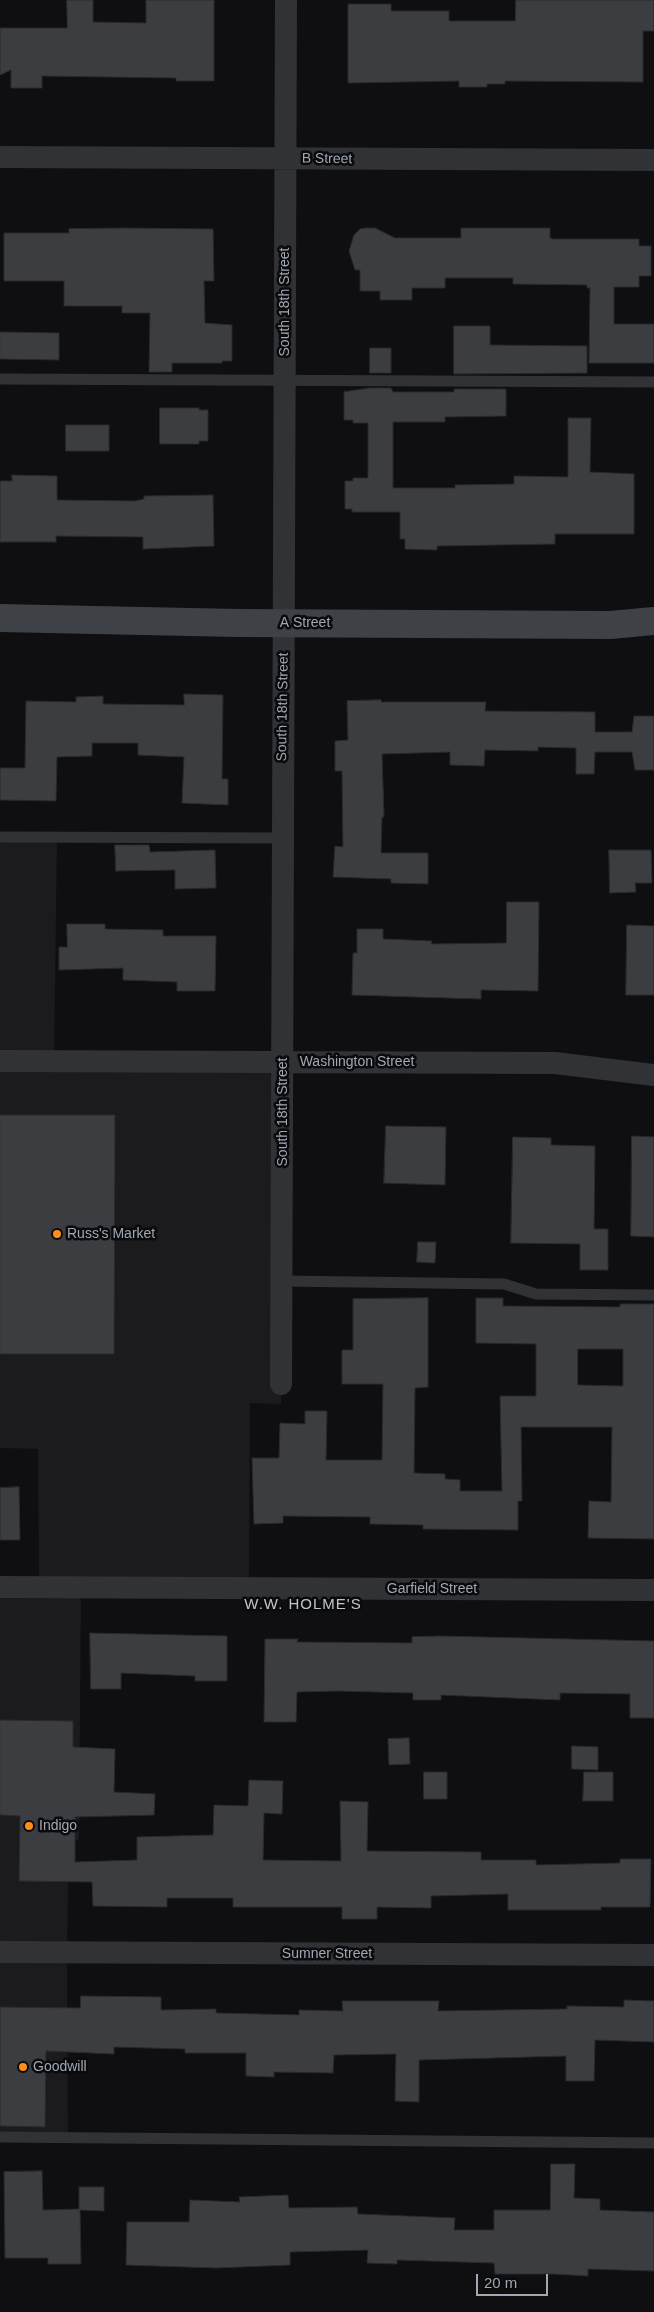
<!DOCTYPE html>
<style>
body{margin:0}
#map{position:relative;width:654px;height:2312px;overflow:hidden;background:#0f0f11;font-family:Arial,sans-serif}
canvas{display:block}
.scale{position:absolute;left:476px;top:2274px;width:72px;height:22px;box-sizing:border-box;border:2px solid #9fa8b3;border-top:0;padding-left:6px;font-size:15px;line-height:18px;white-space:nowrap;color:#9fa8b3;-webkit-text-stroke:4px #0a0a0c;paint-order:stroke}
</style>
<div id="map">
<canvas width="654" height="2312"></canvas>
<div class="scale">20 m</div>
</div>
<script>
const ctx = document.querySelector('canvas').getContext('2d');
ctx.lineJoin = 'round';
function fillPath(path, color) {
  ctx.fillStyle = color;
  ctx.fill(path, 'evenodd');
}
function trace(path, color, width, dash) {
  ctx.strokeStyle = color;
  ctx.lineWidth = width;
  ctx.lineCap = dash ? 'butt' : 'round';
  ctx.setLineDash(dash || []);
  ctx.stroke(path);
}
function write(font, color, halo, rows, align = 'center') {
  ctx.font = font + ' Arial,sans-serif';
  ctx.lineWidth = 5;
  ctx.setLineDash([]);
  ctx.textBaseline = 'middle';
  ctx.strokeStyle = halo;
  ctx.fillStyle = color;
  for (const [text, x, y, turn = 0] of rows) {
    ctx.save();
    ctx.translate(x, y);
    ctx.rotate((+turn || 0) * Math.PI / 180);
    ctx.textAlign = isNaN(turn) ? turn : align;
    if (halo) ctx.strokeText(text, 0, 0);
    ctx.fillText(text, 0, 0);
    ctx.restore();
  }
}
const built = new Path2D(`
 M 0,837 L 57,838 L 54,1061 L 283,1062 L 281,1404 L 250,1403 L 249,1588 L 81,1588 L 79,1840 L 69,1840 L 67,1953 L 68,2137 L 0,2137 L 0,1587 L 39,1587 L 38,1449 L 0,1448 Z`);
const building = new Path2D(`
 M 67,0 L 93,0 L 93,22 L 146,23 L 146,0 L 214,0 L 214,81 L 176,81 L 176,78 L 42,76 L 42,88 L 11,88 L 11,70 L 0,75 L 0,28 L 67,28 Z
 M 516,0 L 654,0 L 654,31 L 643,31 L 643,82 L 505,81 L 505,84 L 487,84 L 487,87 L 459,87 L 459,81 L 348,83 L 348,4 L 391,4 L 391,11 L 449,11 L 449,21 L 515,21 Z
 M 124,228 L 213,229 L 214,281 L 204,281 L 205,323 L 232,325 L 232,361 L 222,361 L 222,363 L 172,363 L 172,372 L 149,372 L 150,313 L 122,313 L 122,306 L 64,306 L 64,281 L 4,281 L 4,233 L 69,233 L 69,229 Z
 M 366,228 L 375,228 L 395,238 L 461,238 L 461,228 L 550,228 L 550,238 L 553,239 L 639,239 L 639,246 L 651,246 L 651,276 L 639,276 L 639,287 L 614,287 L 614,324 L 654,324 L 654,363 L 589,363 L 590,288 L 587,288 L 587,285 L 513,284 L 513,278 L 445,278 L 445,288 L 412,288 L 412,300 L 380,300 L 380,291 L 360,291 L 360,270 L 355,270 L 349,251 L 354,235 L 360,229 Z
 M 454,326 L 490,326 L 490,345 L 587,346 L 587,373 L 454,374 Z
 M 0,332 L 59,333 L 59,360 L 0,359 Z
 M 370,348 L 391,348 L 391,373 L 370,373 Z
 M 370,388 L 391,388 L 393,392 L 454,392 L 454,389 L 506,389 L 506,416 L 445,417 L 445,422 L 393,422 L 393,488 L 455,488 L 455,485 L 514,484 L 514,476 L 568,477 L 568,418 L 591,418 L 590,472 L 634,474 L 634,534 L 555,534 L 555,544 L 437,546 L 437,550 L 405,549 L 405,539 L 400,539 L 400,512 L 352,512 L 352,509 L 345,509 L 345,481 L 353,481 L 353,478 L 368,478 L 368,423 L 353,423 L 353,420 L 344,420 L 344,392 Z
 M 160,408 L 199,408 L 199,410 L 208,410 L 208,441 L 199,441 L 199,444 L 160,444 Z
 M 66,425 L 109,425 L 109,451 L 66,451 Z
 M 12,475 L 57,476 L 57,500 L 135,501 L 144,499 L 144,496 L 213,495 L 214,546 L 143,549 L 143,537 L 56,536 L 56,542 L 0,542 L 0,481 L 12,481 Z
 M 184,694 L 223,695 L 222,779 L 228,779 L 228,805 L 182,803 L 184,757 L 138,755 L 138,743 L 92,743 L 92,756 L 57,757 L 56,801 L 0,800 L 0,768 L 25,768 L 26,701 L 76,702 L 76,697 L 103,696 L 103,704 L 184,705 Z
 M 381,700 L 381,702 L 486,702 L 485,711 L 595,712 L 595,732 L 632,732 L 634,716 L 654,716 L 654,770 L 635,770 L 632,752 L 595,752 L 594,774 L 576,774 L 576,748 L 538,747 L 538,751 L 485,750 L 484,766 L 450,765 L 450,752 L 382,754 L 384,817 L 382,817 L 381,853 L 428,853 L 428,884 L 391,883 L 391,879 L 333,877 L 335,846 L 343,847 L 342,771 L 335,771 L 335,741 L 348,740 L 347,701 Z
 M 115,845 L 149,845 L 150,852 L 215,850 L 216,888 L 175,889 L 175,870 L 116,871 Z
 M 609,850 L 651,850 L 652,883 L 635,883 L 636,892 L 610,893 Z
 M 507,902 L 539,902 L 538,991 L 481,990 L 481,999 L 352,995 L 353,953 L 357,953 L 357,929 L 383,929 L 383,939 L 432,941 L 431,944 L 506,943 Z
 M 67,924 L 105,924 L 105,929 L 163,930 L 163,936 L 216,936 L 215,991 L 177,991 L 177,982 L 123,980 L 123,968 L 59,970 L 59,947 L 67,947 Z
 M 627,925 L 654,926 L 654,995 L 626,995 Z
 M 0,1115 L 115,1115 L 114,1354 L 0,1354 Z
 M 386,1126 L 446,1127 L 445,1185 L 384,1183 Z
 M 632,1136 L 654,1137 L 654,1237 L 631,1236 Z
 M 513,1137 L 551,1138 L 551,1145 L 595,1146 L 594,1229 L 608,1229 L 608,1270 L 580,1270 L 580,1244 L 511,1243 Z
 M 418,1242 L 436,1242 L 435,1263 L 417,1262 Z
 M 428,1298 L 428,1387 L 415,1388 L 414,1473 L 445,1474 L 445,1479 L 460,1480 L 460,1491 L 502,1491 L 500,1396 L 536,1396 L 536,1344 L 476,1343 L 476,1298 L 503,1298 L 503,1306 L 620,1307 L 620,1304 L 654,1304 L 654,1539 L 588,1538 L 589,1501 L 611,1502 L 612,1427 L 521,1427 L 522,1501 L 518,1501 L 518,1530 L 423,1529 L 423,1525 L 370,1524 L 370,1517 L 283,1516 L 283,1523 L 254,1524 L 252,1458 L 279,1458 L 280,1423 L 305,1424 L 305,1411 L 327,1411 L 326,1460 L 382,1460 L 383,1384 L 342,1384 L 342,1350 L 353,1350 L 353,1299 ZM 578,1349 L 623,1349 L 623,1386 L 578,1385 Z
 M 19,1487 L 20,1540 L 0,1540 L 0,1488 Z
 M 90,1633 L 227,1636 L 227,1681 L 195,1681 L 195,1676 L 121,1673 L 121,1689 L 91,1689 Z
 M 440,1636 L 654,1641 L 654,1718 L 630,1718 L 630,1694 L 560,1693 L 560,1700 L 441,1695 L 441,1700 L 413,1700 L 413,1693 L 338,1691 L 297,1692 L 296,1722 L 264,1722 L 265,1639 L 298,1639 L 297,1642 L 412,1643 L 412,1637 Z
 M 0,1720 L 73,1721 L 73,1747 L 115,1749 L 114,1792 L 155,1794 L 154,1815 L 75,1817 L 75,1862 L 137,1860 L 137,1837 L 213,1835 L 214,1805 L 248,1806 L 249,1780 L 283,1781 L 282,1814 L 264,1813 L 263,1860 L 341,1861 L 340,1801 L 368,1802 L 367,1851 L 481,1852 L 481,1860 L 536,1860 L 536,1865 L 620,1863 L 620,1859 L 651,1859 L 650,1907 L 601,1907 L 601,1910 L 508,1910 L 508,1894 L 431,1896 L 431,1908 L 377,1907 L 377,1919 L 342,1919 L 342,1907 L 233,1907 L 233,1898 L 167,1898 L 167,1907 L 93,1906 L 92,1882 L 19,1881 L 20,1816 L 0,1815 Z
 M 409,1738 L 410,1764 L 389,1765 L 388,1739 Z
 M 572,1746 L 598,1747 L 598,1770 L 572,1769 Z
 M 424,1772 L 447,1772 L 447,1799 L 424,1799 Z
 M 584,1772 L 613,1772 L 613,1801 L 583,1801 Z
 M 81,1996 L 161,1997 L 161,2010 L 216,2009 L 216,2013 L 299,2015 L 299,2010 L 343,2011 L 342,2001 L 439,2001 L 438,2011 L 567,2009 L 567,2006 L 624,2007 L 624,2000 L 654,2001 L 654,2042 L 595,2040 L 594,2081 L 566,2081 L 566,2056 L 419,2060 L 419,2102 L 395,2101 L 396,2054 L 334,2055 L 333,2073 L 274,2072 L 274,2077 L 246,2076 L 246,2053 L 185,2053 L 185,2049 L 114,2047 L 114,2054 L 46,2051 L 45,2127 L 0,2126 L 0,2007 L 80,2008 Z
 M 551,2164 L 575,2164 L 574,2198 L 600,2199 L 600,2210 L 654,2212 L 654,2271 L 588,2269 L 588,2276 L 553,2274 L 495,2274 L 494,2263 L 397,2260 L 397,2264 L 367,2263 L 368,2250 L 290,2252 L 290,2265 L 216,2268 L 126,2265 L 127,2222 L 189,2222 L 190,2200 L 240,2202 L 239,2197 L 288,2195 L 289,2208 L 357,2207 L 358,2214 L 455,2218 L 454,2230 L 494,2230 L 494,2210 L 550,2210 Z
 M 42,2171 L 43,2210 L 79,2209 L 79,2187 L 104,2187 L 104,2211 L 80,2210 L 81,2264 L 48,2264 L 48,2258 L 5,2258 L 4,2172 Z`);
const lane = new Path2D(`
 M 0,379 L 654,382
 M 0,837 L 282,838
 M 282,1281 L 504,1284 L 536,1294 L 654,1295
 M 0,2137 L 654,2143`);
const street = new Path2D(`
 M 0,157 L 654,160
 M 0,1061 L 555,1063 L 654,1075
 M 281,1384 L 286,0
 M 0,1587 L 654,1590
 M 0,1952 L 654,1955`);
const secondary = new Path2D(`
 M 0,618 L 238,623 L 610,625 L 654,621`);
const markers = [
 [57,1234,5,"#ff8d19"],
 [29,1826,5,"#ff8d19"],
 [23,2067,5,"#ff8d19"]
];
const streetNames = [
 ["B Street",327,159,1],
 ["South 18th Street",285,302,-90],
 ["A Street",305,623],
 ["South 18th Street",283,707,-89],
 ["Washington Street",357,1062],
 ["South 18th Street",283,1112,-90],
 ["Garfield Street",432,1589],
 ["Sumner Street",327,1954]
];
const poiNames = [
 ["Russ's Market",67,1234],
 ["Indigo",39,1826],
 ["Goodwill",33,2067]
];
const neighbourhoodNames = [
 ["W.W. HOLME'S",303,1605]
];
fillPath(built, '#1b1b1e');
fillPath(building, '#3b3d41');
trace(building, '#292a2d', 1);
trace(lane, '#303236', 11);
trace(street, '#303236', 22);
trace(secondary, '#3e4146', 28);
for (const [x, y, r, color] of markers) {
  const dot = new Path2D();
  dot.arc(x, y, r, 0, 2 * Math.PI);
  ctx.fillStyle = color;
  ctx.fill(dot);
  trace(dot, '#0a0a0c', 2);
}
write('14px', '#9fa8b3', '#0a0a0c', streetNames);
write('14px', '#9fa8b3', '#0a0a0c', poiNames, 'left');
ctx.letterSpacing = '1px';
write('15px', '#c0c6cf', '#0a0a0c', neighbourhoodNames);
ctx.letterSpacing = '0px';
</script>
